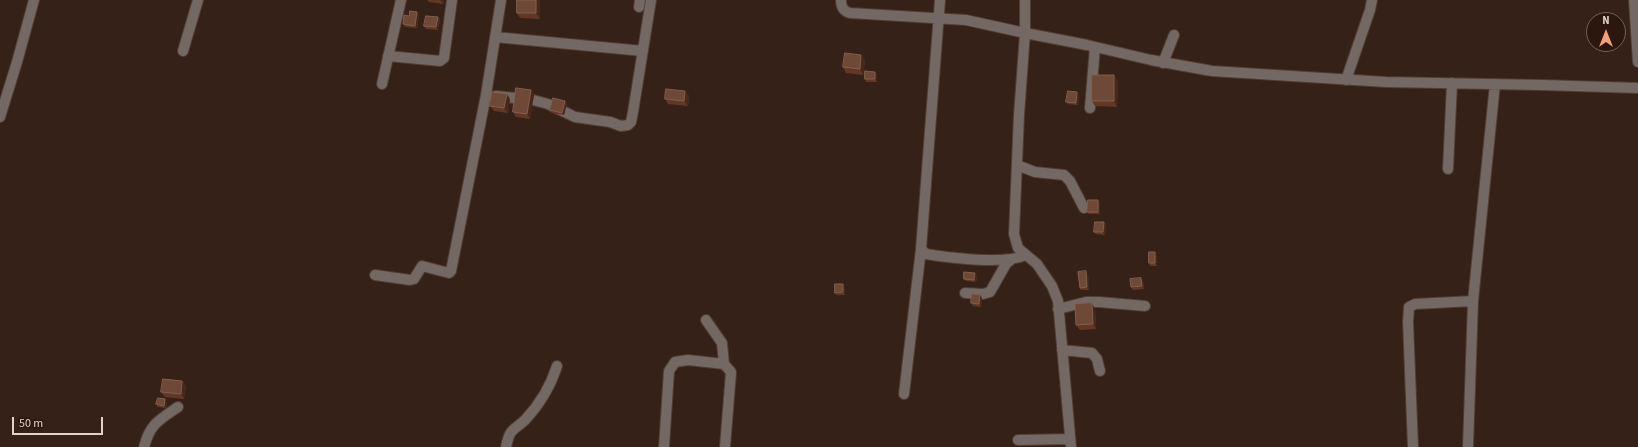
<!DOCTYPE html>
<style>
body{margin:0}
#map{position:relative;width:1638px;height:447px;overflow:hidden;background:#362118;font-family:"Source Sans 3",sans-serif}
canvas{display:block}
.north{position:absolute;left:1586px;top:12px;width:40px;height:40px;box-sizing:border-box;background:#2c170e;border:1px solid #74615a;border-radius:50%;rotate:0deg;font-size:11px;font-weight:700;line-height:16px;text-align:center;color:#e0d1cb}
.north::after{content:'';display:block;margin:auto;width:14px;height:18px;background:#f1a17d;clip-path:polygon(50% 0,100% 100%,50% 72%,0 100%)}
.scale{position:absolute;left:12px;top:417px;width:91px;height:18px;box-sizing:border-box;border:2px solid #e0d1cb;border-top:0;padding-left:5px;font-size:12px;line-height:14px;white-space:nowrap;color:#e0d1cb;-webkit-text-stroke:3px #2c170e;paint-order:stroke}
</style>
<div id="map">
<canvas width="1638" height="447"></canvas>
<div class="north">N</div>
<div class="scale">50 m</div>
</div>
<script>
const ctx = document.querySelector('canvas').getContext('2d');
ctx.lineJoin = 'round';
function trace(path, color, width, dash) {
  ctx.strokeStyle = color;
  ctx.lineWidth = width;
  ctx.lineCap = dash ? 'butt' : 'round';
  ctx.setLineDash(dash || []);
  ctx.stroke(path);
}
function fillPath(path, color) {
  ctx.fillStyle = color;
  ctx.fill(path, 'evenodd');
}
const minor = new Path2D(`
 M 841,0 C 841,7 843,11 850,13 L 966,20 L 1025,33 L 1087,45 L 1151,60 L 1212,71 L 1386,82 L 1541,85 L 1638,88
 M 940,0 L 921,249 L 926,254 C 952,258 1003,265 1026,255
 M 1025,0 L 1025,33 L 1019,115 L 1014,234 L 1018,248 L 1037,264 L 1052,286 L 1058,301 L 1071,447
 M 1634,0 L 1638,62
 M 639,7 L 640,0
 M 495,37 L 643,51
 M 183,51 L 198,0
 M 388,56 L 440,61 L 444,58 L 452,0
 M 1163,63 L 1174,35
 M 1346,80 L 1370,10 L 1372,0
 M 382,84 L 401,0
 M 496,96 L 533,100 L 548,104 L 575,117 L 610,122 L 621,126 L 628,125 L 631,122 L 633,112 L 651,0
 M 1090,108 L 1095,47
 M 0,117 L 17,62 L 34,0
 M 1017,165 L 1035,172 L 1064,175 L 1070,181 L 1084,208
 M 1448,169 L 1452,83
 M 375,275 L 410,280 L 414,279 L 422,266 L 449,273 L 451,271 L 486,95 L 501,0
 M 965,293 L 983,294 L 990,292 L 1006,264 L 1012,259
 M 1058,309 L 1086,302 L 1099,302 L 1145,306
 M 706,320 L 722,343 L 724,364
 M 1062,350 L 1092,353 L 1097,359 L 1100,371
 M 904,394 L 921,249
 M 1018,440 L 1070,439
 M 144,447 C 150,424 159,420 178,407
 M 506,447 C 510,428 512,432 525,420 C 539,405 551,385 557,366
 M 664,447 L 669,371 L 675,362 L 688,360 L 724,364 L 731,372 L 725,447
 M 1413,447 L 1408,322 L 1409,307 L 1415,304 L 1473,301
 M 1468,447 L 1473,301 L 1495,84`);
const wall = new Path2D(`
 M 427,0 L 444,0 L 443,4 L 429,2 Z
 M 540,0 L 540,19 L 520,18 L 517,13 Z
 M 417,12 L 419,14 L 417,28 L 405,27 L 403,24 L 409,16 Z
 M 438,17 L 440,20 L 438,30 L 426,29 L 424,26 Z
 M 861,55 L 865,60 L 863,75 L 846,73 L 843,67 Z
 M 875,72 L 877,74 L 877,82 L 866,82 L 865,79 Z
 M 1118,81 L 1117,107 L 1095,106 L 1092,101 Z
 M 531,90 L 534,95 L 530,119 L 516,117 L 513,112 Z
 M 685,91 L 689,96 L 688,106 L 668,104 L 665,99 Z
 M 1079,94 L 1078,105 L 1068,104 L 1066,102 Z
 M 510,99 L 508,113 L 494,111 L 490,106 Z
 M 565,101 L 567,103 L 564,115 L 552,113 L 550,110 Z
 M 1098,200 L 1100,203 L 1100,214 L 1089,214 L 1087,212 Z
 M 1104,222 L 1106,225 L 1105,235 L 1096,234 L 1094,232 Z
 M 1157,255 L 1157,266 L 1150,266 L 1149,263 Z
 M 1088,274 L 1089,290 L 1081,290 L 1080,288 Z
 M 977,276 L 976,282 L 966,281 L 964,279 Z
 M 1143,280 L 1144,289 L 1133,290 L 1131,287 Z
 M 845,287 L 845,295 L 837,295 L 835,293 Z
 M 980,295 L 982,298 L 981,307 L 973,306 L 971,303 Z
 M 1095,309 L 1096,329 L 1080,330 L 1076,325 Z
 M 182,381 L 186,386 L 184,399 L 165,397 L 161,392 Z
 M 167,402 L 166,408 L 158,407 L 156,404 Z`);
const shadedWall = new Path2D(`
 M 440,0 L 444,0 L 443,4 Z
 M 536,0 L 540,0 L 540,19 L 536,13 Z
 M 417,12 L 419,14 L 417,28 L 415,26 Z
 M 438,17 L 440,20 L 438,30 L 436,27 Z
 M 861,55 L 865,60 L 863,75 L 860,69 Z
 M 875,72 L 877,74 L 877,82 L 875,79 Z
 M 1114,75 L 1118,81 L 1117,107 L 1114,101 Z
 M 531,90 L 534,95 L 530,119 L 527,114 Z
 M 685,91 L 689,96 L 688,106 L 684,101 Z
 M 1077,92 L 1079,94 L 1078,105 L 1076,103 Z
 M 507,94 L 510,99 L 508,113 L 504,108 Z
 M 565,101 L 567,103 L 564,115 L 562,113 Z
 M 1098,200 L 1100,203 L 1100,214 L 1098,212 Z
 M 1104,222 L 1106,225 L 1105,235 L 1103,232 Z
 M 1155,252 L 1157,255 L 1157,266 L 1155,263 Z
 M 1086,271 L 1088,274 L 1089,290 L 1087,287 Z
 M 975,273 L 977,276 L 976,282 L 974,280 Z
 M 1141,278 L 1143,280 L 1144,289 L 1142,286 Z
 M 843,284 L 845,287 L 845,295 L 843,292 Z
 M 980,295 L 982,298 L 981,307 L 979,304 Z
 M 1092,303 L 1095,309 L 1096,329 L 1093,324 Z
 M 182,381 L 186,386 L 184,399 L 181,394 Z
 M 165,399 L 167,402 L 166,408 L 164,406 Z`);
const building = new Path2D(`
 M 517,0 L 536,0 L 536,13 L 517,13 Z
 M 410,11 L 417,12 L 415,26 L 403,24 L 404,15 L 409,16 Z
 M 426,16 L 438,17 L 436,27 L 424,26 Z
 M 845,53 L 861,55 L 860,69 L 843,67 Z
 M 865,71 L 875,72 L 875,79 L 865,79 Z
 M 1092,75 L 1114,75 L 1114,101 L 1092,101 Z
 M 516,88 L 531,90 L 527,114 L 513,112 Z
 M 666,89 L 685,91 L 684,101 L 665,99 Z
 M 1068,91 L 1077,92 L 1076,103 L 1066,102 Z
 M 492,92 L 507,94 L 504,108 L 490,106 Z
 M 553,98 L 565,101 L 562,113 L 550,110 Z
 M 1088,200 L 1098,200 L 1098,212 L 1087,212 Z
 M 1095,222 L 1104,222 L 1103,232 L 1094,232 Z
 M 1149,252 L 1155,252 L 1155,263 L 1149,263 Z
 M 1086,271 L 1087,287 L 1080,288 L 1078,272 Z
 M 964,272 L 975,273 L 974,280 L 964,279 Z
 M 1141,278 L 1142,286 L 1131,287 L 1130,279 Z
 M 835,284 L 843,284 L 843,292 L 835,293 Z
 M 972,294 L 980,295 L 979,304 L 971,303 Z
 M 1092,303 L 1093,324 L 1076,325 L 1075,304 Z
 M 163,379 L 182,381 L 181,394 L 161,392 Z
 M 158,398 L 165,399 L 164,406 L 156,404 Z`);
trace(minor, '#513d35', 12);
trace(minor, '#736863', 10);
fillPath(wall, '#623825');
fillPath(shadedWall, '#4a2819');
fillPath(building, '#6f4937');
trace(building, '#815e4e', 1);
</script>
